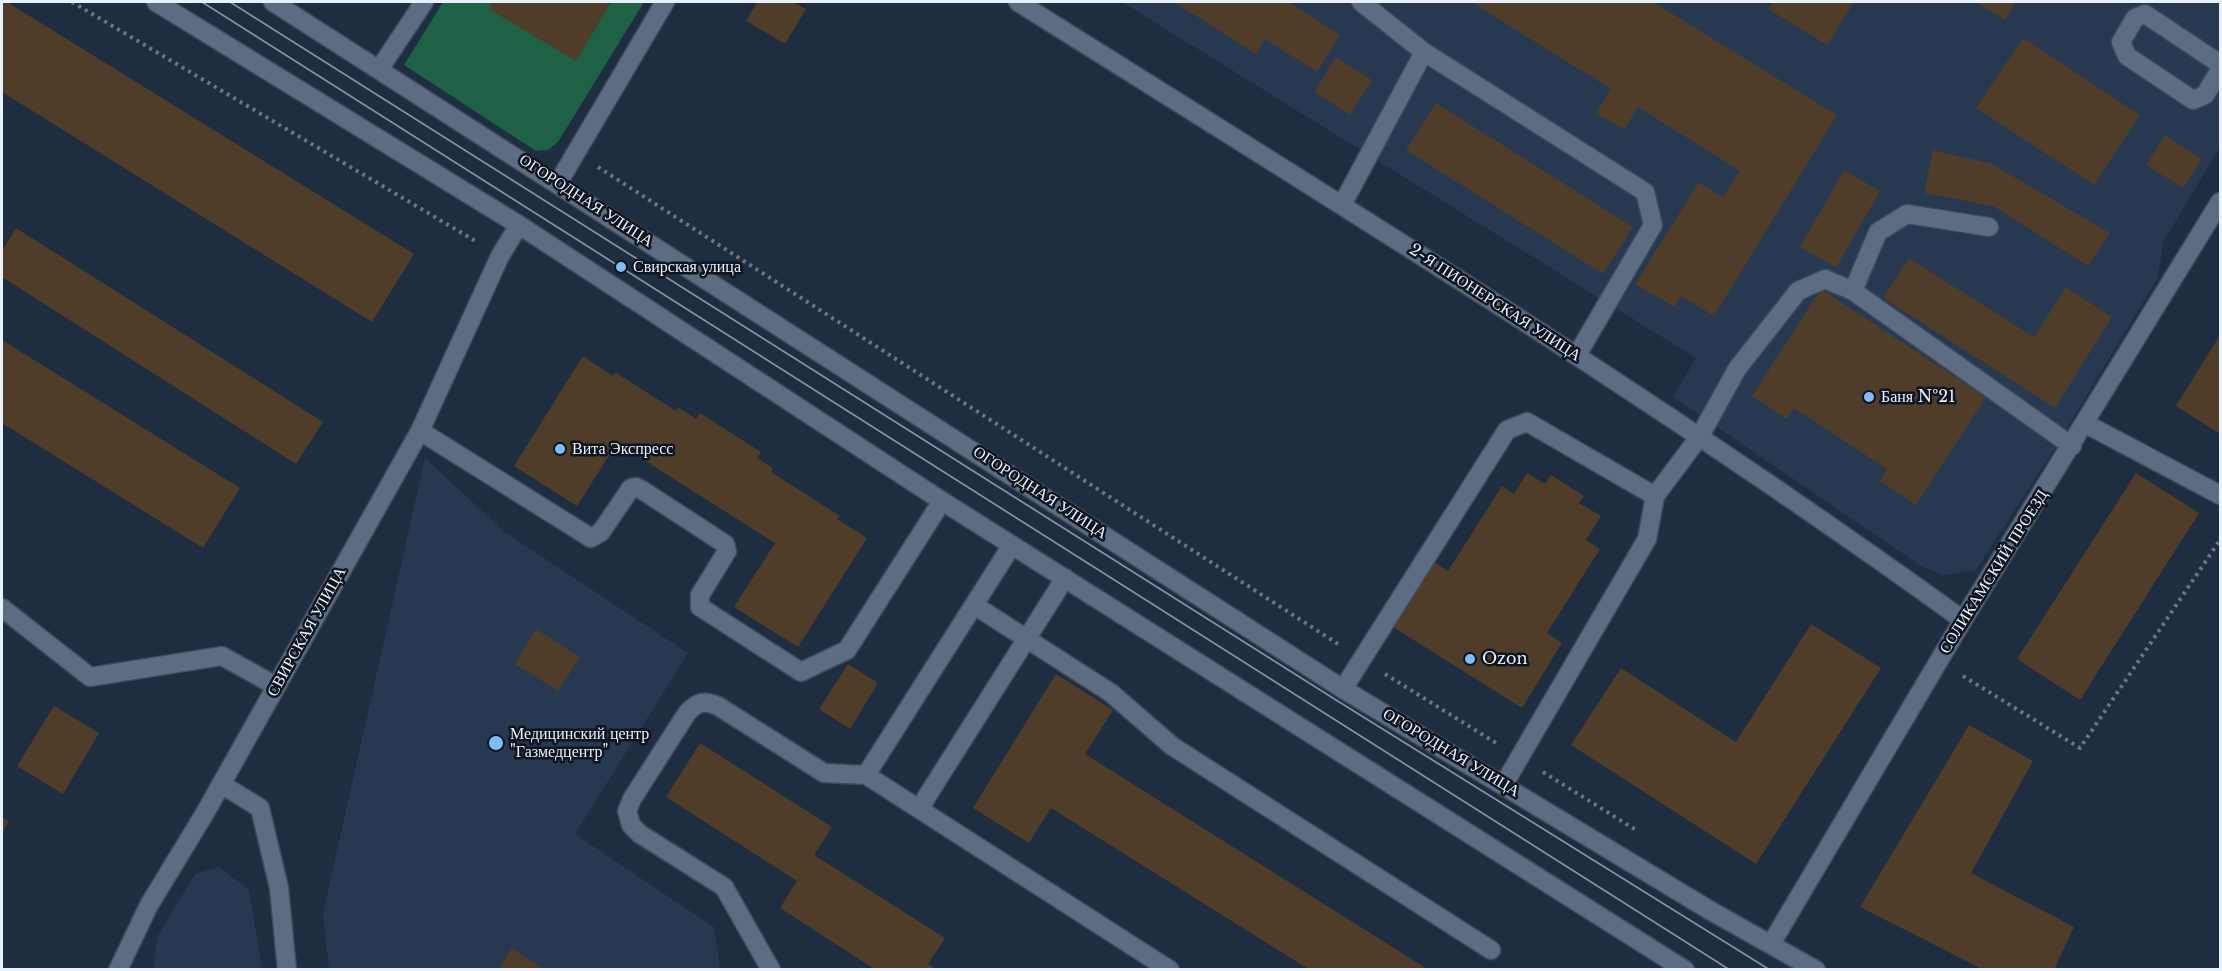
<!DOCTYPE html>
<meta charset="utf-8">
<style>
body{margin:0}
#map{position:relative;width:2222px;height:971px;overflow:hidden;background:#1f2d41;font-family:"Libre Baskerville",serif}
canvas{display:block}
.frame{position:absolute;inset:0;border:3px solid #e8f1fe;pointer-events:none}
</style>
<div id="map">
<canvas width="2222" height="971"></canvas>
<div class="frame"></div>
</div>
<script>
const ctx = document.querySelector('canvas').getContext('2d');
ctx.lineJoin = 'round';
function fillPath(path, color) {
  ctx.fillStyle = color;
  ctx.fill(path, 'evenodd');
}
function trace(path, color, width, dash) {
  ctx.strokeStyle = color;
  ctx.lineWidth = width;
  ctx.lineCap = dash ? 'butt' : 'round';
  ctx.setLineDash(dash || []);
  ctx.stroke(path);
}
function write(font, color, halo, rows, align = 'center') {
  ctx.font = font + ' "Libre Baskerville",serif';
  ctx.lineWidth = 5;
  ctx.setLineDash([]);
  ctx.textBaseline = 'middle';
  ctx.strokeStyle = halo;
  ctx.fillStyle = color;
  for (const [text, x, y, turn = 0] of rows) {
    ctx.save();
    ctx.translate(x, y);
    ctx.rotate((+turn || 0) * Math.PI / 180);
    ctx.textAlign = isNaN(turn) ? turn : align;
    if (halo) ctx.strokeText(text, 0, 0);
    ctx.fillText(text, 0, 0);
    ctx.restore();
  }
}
const built = new Path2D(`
 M 1122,2 L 2220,2 L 2220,147 L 2164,241 L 2157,279 L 2060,440 L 1976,570 L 1943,575 L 1921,566 L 1673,397 L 1696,358 Z
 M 425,458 L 506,533 L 688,653 L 575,834 L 714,927 L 720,969 L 329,969 L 323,913 Z
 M 219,867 L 249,890 L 262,969 L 154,969 L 157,937 L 195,874 Z`);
const green = new Path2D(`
 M 443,2 L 644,2 L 558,142 L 548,150 L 536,151 L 404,65 Z`);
const building = new Path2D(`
 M 2,2 L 7,2 L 414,254 L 372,322 L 2,92 Z
 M 493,2 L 611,2 L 576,61 L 489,9 Z
 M 757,2 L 793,2 L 806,9 L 785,44 L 746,21 Z
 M 1174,2 L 1289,2 L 1340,35 L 1317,72 L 1265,39 L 1256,54 Z
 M 1471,2 L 1653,2 L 1837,115 L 1714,316 L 1681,296 L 1674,307 L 1635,284 L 1699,182 L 1723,197 L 1740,171 L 1638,107 L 1624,130 L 1596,113 L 1611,89 Z
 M 1773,2 L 1854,2 L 1827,45 L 1768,9 Z
 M 1975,2 L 2016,2 L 2005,20 Z
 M 2023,38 L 2140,115 L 2094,185 L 1976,108 Z
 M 1336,57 L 1372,80 L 1350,115 L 1314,92 Z
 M 1436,103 L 1633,227 L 1603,274 L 1406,150 Z
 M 2165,135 L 2202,159 L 2183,188 L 2146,165 Z
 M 1933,150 L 1992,164 L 2110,233 L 2088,266 L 1993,206 L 1924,193 Z
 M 1844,170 L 1880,191 L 1836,268 L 1800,247 Z
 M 16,228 L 323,422 L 296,464 L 2,277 L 2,251 Z
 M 1909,258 L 2034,337 L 2066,287 L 2112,317 L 2055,408 L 1883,298 Z
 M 1821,289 L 1986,397 L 1916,505 L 1880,481 L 1887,469 L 1794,408 L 1787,419 L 1752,396 Z
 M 2220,335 L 2220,434 L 2176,406 Z
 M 2,340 L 240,488 L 203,548 L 2,423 Z
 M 583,356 L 613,376 L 615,372 L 676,411 L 678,407 L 696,419 L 700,413 L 761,452 L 757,458 L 773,468 L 771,472 L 840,516 L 837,519 L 867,538 L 798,647 L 734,607 L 775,543 L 617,443 L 577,506 L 514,466 Z
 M 1527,473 L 1545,484 L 1551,475 L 1584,496 L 1579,503 L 1601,516 L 1586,540 L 1600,549 L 1547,633 L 1562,643 L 1522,708 L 1393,627 L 1434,562 L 1448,571 L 1502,486 L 1514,494 Z
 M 2136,473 L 2199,513 L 2080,700 L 2017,659 Z
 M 1811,624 L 1881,668 L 1756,864 L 1571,745 L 1621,668 L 1736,742 Z
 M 536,629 L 580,657 L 558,691 L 515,664 Z
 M 848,664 L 878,683 L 850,729 L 819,709 Z
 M 1056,674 L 1113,710 L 1085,754 L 1429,970 L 1310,970 L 1051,808 L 1029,843 L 973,808 Z
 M 54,706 L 99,733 L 63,794 L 17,766 Z
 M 1969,725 L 2033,761 L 1971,873 L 2074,927 L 2054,970 L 1984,970 L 1860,907 Z
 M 700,743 L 832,827 L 814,855 L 945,938 L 928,964 L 937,970 L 876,970 L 780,908 L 797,881 L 666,797 Z
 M 2,817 L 9,821 L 2,833 Z
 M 512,948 L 545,970 L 498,970 Z`);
const path = new Path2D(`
 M 72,2 L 477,242
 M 598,167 L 1338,644
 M 1385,674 L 1496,743
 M 1963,676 L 2080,748 L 2220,540
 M 1543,772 L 1636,830`);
const minor = new Path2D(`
 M 156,2 L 519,225 L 942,501 L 1685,970
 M 273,2 L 1343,689 L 1711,911 L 1816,970
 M 1018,2 C 1336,202 1658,399 1963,620
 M 1361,2 L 1424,52 L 1645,192 L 1653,225 L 1577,355
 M 2220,64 L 2145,14 L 2135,18 L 2121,42 L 2127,56 L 2193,100 L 2205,95 L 2220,70
 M 380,68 L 424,2
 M 558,183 L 665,2
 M 1342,205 L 1424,52
 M 1853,291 L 1878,232 L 1907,214 L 1989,227
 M 2086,424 L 2220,495
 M 420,431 L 591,538 L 601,532 L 631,488 L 636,487 L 642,490 L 725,544 L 727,551 L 700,595 L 700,607 L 801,672 L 847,650 L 942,501
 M 1012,545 L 866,775 L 1170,970
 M 974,605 L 1111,693 L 1172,746 L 1491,950
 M 2,608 L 90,677 L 222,656 L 276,686
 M 1343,689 L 1507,430 L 1527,422 L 1655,496
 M 221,784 L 260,808 L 279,888 L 287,970
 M 1504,784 L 1647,539 L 1655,496 L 1700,436 L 1737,369 L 1798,291 L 1825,279 L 1853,291 L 2072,446
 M 919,809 L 1065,578
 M 1771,944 L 1963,620 L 2220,202
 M 118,970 L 149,905 L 205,813 L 420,431 L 500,256 L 519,225
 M 771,970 L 724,887 L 640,834 L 631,825 L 627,811 L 632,799 L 687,713 C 697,702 704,700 718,706 L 824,773 L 866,775`);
const tram = new Path2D(`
 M 202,2 L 1730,970
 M 230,2 L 1336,700 L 1770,970`);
const markers = [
 [621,267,6,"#81bcfa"],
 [1869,397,6,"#81bcfa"],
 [560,449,6,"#81bcfa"],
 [1470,659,6,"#81bcfa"],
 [496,743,8,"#81bcfa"]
];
const streetNames = [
 ["ОГОРОДНАЯ УЛИЦА",586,201,33],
 ["2-Я ПИОНЕРСКАЯ УЛИЦА",1495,303,33],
 ["ОГОРОДНАЯ УЛИЦА",1040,493,33],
 ["СОЛИКАМСКИЙ ПРОЕЗД",1994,572,-58],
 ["СВИРСКАЯ УЛИЦА",307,632,-61],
 ["ОГОРОДНАЯ УЛИЦА",1451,753,31]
];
const poiNames = [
 ["Свирская улица",633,267],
 ["Баня №21",1881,397],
 ["Вита Экспресс",572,449],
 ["Ozon",1482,659],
 ["Медицинский центр",510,734],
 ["\"Газмедцентр\"",510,752]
];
fillPath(built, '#273851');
fillPath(green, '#1e6145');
fillPath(building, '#4f3c29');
trace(minor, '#3e4a5b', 21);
trace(path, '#6a7687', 4, [3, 4.5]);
trace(minor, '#5c6c82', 18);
trace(tram, '#8894a4', 1.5);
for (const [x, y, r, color] of markers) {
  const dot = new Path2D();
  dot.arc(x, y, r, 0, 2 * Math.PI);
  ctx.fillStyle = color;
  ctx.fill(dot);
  trace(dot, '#0f151e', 2);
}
write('16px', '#e8f1fe', '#0f151e', streetNames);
write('16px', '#e8f1fe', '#0f151e', poiNames, 'left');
</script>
